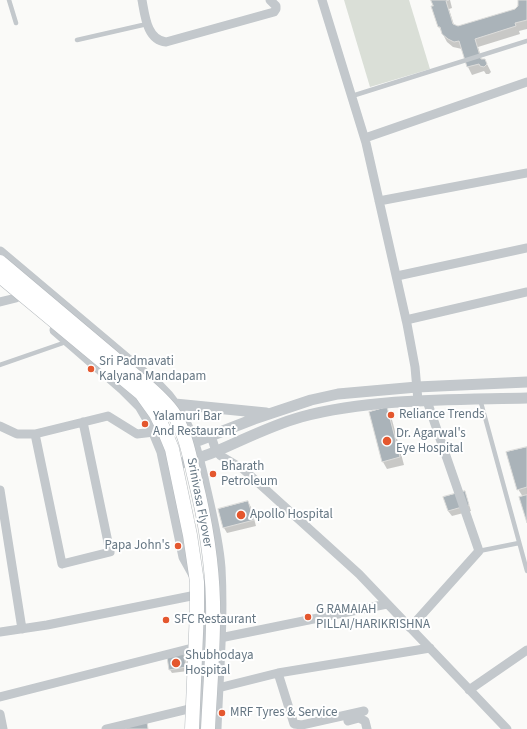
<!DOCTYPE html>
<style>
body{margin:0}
canvas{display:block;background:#fafaf8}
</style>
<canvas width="527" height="729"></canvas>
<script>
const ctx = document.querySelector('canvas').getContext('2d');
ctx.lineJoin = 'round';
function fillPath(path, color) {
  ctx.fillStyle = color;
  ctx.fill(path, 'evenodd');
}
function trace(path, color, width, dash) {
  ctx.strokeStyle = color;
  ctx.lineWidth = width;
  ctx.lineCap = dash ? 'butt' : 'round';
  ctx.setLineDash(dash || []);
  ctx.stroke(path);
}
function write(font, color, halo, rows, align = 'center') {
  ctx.font = font + ' "Source Sans 3",sans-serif';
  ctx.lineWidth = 4;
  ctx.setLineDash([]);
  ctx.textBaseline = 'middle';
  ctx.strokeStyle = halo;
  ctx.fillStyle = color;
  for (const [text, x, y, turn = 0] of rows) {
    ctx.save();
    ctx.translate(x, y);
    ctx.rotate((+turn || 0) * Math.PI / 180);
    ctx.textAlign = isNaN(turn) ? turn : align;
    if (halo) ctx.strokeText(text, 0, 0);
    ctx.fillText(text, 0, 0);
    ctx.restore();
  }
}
const green = new Path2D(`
 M 344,0 L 409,0 L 430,69 L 370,87 Z`);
const shadow = new Path2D(`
 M 431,0 L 450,0 L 452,8 L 449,9 L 454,25 L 460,27 L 515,10 L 519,3 L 519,0 L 527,0 L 527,29 L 519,31 L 520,34 L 478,47 L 482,60 L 486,62 L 491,72 L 489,74 L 486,74 L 484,71 L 472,75 L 468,67 L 462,49 L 453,47 L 447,42 L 439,27 L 433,7 L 434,6 Z
 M 386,409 L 391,416 L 404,465 L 387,469 L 383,462 Z
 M 527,448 L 527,519 L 523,497 L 518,489 Z
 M 464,492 L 467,498 L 471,511 L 452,516 L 448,511 Z
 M 248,502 L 251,507 L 256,526 L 227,533 L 224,528 Z
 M 184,655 L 186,659 L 188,671 L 172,673 L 170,670 Z`);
const building = new Path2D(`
 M 431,0 L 449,0 L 446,1 L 453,24 L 458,26 L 515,9 L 518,6 L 518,0 L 527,0 L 527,20 L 515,23 L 516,26 L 475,39 L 481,59 L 485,59 L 487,64 L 484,67 L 480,66 L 479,64 L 467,67 L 459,41 L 454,42 L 448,39 L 442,34 L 440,27 L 438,27 L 431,6 L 433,6 Z
 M 387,407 L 400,457 L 382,462 L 369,412 Z
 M 527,447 L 527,487 L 517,490 L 506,452 Z
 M 465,491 L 469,505 L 448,511 L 443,497 Z
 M 527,495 L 527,523 L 519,497 Z
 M 248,501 L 254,520 L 223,528 L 218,509 Z
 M 184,654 L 186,667 L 169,670 L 167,657 Z
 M 147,722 L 148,729 L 126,729 L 126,728 Z`);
const service = new Path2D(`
 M 9,0 L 16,23
 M 77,40 L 147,24
 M 352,96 L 527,41
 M 0,365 L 66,342
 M 480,399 L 527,571
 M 479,551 L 519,543`);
const minor = new Path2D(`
 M 142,0 C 145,16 147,40 166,42 L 274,12 L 276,9 L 276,6 L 270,0
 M 322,0 L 366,143 L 407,324 L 415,367 L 418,401
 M 365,138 L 527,82
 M 379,201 L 527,173
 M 397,276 L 527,248
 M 0,302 L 16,298
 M 406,320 L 527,292
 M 0,426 L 17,434 L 35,434 L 108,416 L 137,434 L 154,432
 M 35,434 L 62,564 L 110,552 L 83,422
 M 211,436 L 216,451 L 221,456 L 243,469 L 359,574 L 507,729
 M 0,490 L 22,629
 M 410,628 L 479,551 L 427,401
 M 0,632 L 47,625 L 201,594
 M 220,638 L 387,604
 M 278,673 L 294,724 L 302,725 L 364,711
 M 218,688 L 278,673 L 430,648
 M 469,690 L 527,650
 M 0,697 L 200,646
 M 0,714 L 3,729
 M 348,721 L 359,718 L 365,721 L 367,729
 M 106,729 L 197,707`);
const tertiary = new Path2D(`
 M 0,252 L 159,386 C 188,413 197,449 205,487 C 211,513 218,540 220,568 C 223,621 218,675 216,729
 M 55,330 L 123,389 L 140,406 L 150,423 L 162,452 L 184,557 L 204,593 L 205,607 L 200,729
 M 175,404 L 266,413
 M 187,445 L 254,419 L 311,400 L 338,394 L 417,387 L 527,382
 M 168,467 C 184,462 201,458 217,451 C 245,439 272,425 301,417 C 373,398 453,400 527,398`);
const primaryBridge = new Path2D(`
 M 0,262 L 146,385 C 156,394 168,404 175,416 C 186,435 190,458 195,479 C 205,519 212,561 213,602 C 214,644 210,687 208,729
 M 0,276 L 141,393 L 156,414 L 165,432 L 172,449 L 190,535 L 197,582 L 197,610 L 192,729`);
const markers = [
 [91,369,4,"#e4572e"],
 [391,415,4,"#e4572e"],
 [145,424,4,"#e4572e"],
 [387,441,5,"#e4572e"],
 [213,474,4,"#e4572e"],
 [241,515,5,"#e4572e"],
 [178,546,4,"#e4572e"],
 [308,617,4,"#e4572e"],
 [166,620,4,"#e4572e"],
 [176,663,5,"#e4572e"],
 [222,713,4,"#e4572e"]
];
const poiNames = [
 ["Sri Padmavati",99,362],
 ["Kalyana Mandapam",99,377],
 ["Reliance Trends",399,415],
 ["Yalamuri Bar",153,417],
 ["And Restaurant",153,432],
 ["Dr. Agarwal's",396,434],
 ["Eye Hospital",396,449],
 ["Bharath",221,467],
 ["Petroleum",221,482],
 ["Apollo Hospital",250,515],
 ["Papa John's",170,546,"right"],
 ["G RAMAIAH",316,610],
 ["PILLAI/HARIKRISHNA",316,625],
 ["SFC Restaurant",174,620],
 ["Shubhodaya",185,656],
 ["Hospital",185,671],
 ["MRF Tyres & Service",230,713]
];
const streetNames = [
 ["Srinivasa Flyover",199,503,79]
];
fillPath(green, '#dadfd7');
fillPath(shadow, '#0003');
fillPath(building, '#aab3b9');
trace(building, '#dcdcda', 1);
trace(service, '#c3c8cc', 4.5);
trace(minor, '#c3c8cc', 9);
trace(tertiary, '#c3c8cc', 11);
trace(primaryBridge, '#b5babe', 15, []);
trace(primaryBridge, '#fff', 14);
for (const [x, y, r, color] of markers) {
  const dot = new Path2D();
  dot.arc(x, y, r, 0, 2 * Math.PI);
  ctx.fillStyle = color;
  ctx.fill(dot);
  trace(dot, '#fff', 1.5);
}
write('13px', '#657683', '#fff', poiNames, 'left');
write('13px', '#657683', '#fff', streetNames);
</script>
